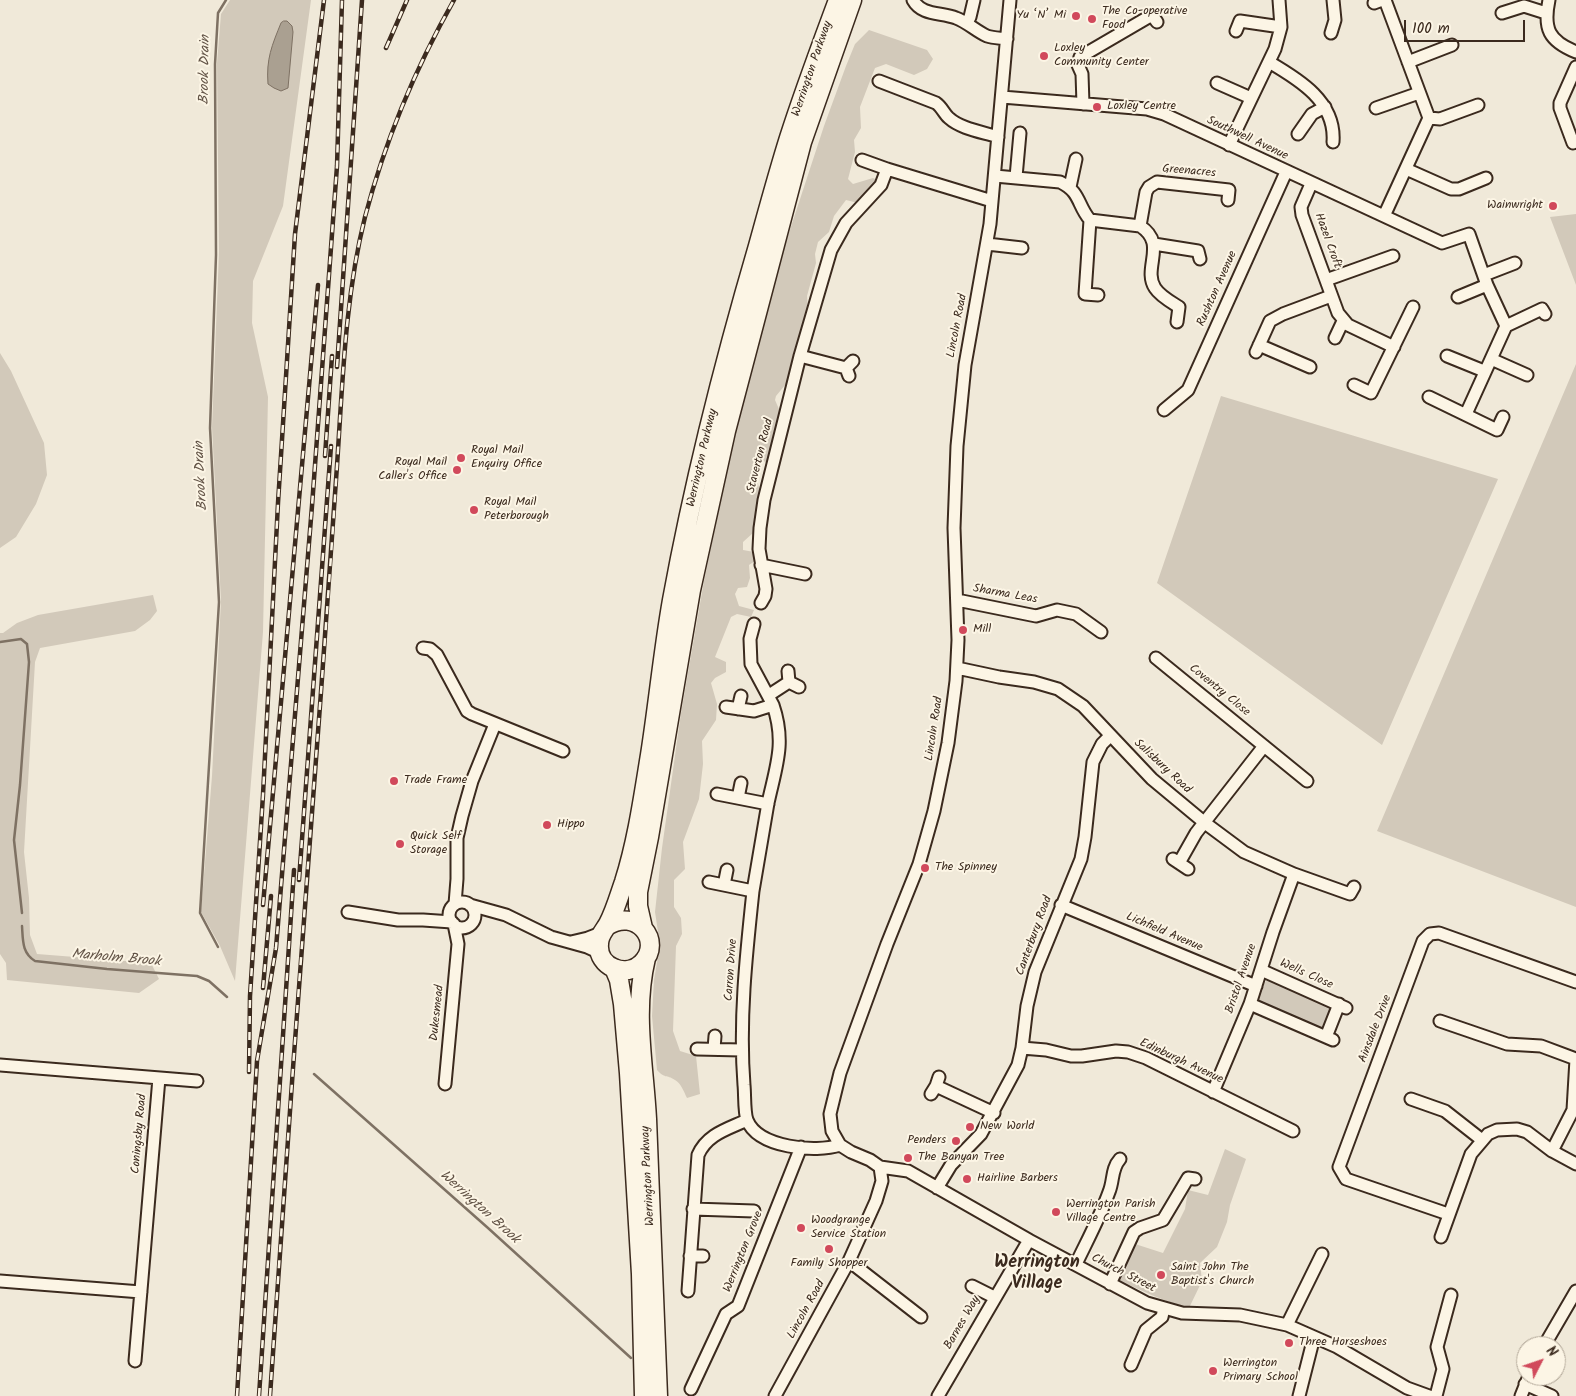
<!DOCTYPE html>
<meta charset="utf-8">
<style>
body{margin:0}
#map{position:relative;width:1576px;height:1396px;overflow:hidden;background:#f0e9d9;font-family:Kalam,sans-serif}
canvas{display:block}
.north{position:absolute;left:1516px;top:1336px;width:50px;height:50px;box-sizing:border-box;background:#fcf5e5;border:1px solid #afa495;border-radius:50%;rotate:49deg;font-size:14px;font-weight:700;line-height:20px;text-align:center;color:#3b2a1e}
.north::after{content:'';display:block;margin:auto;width:18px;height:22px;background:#d1495b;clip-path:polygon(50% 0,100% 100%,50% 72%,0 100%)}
.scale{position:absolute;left:1404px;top:20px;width:121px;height:22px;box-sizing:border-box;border:2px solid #3b2a1e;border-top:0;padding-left:6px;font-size:15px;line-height:18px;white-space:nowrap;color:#3b2a1e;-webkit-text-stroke:4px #fcf5e5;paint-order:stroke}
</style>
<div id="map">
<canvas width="1576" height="1396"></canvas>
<div class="north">N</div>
<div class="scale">100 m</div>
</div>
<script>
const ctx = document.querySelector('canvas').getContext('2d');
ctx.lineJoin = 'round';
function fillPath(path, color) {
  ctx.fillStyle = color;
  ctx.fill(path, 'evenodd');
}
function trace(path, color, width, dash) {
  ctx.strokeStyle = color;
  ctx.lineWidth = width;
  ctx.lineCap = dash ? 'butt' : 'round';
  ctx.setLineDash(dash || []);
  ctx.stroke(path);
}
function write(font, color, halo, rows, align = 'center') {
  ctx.font = font + ' Kalam,sans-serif';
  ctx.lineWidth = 4;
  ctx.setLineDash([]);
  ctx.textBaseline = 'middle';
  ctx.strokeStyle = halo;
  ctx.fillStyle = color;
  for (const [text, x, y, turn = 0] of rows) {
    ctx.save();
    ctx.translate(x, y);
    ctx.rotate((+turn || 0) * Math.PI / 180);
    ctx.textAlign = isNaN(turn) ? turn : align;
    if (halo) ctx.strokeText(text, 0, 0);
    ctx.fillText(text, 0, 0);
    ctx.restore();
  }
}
const green = new Path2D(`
 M 230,0 L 311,0 L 283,206 L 253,281 L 252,323 L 268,397 L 263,632 L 235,981 L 220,946 L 201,912 L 212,776 L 221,601 L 212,427 L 219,252 L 217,63 L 221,14 Z
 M 869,30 L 927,50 L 933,59 L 927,69 L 914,75 L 886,64 L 875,68 L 860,107 L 861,128 L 854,140 L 855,152 L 848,179 L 853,184 L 873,178 L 877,180 L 876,188 L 858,203 L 846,200 L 834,216 L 829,232 L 818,242 L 815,254 L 816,263 L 807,296 L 808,309 L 805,317 L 806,328 L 790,379 L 776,396 L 775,400 L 782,416 L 779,427 L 773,432 C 773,442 768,447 771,457 L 766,463 L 762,459 L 758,462 L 756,475 L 761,496 L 753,533 L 743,542 L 743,550 L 754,552 L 755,561 L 749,565 L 750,578 L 747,587 L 738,588 L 735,594 L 739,606 L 754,610 L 751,617 L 737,614 L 731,617 L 715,657 L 726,662 L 726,672 L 715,678 L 711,683 L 717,704 L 716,720 L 702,741 L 703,764 L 699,799 L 683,842 L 685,869 L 674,880 L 674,907 L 681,918 L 682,934 L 676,946 L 673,1031 L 680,1051 L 696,1056 L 700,1094 L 687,1098 C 684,1092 681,1083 675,1080 C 666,1074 665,1079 657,1070 L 652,1016 L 654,980 L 660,945 L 655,912 L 662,848 L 681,713 L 704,581 L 743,394 L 784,248 L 824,126 L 846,66 L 855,44 Z
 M 1576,214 L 1576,285 L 1550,217 Z
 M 0,353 L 11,371 L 44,443 L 47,475 L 36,504 L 16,537 L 0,548 Z
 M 1576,364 L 1576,907 L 1377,831 Z
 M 1221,396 L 1498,479 L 1382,745 L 1157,583 Z
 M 153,595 L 157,611 L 150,620 L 135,631 L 40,648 L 35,662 L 24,852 L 29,898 L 30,935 L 37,954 L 151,963 L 159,979 L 139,993 L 7,980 L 6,963 L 0,954 L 0,633 L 3,633 L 17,623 L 38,615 Z
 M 1269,979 L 1332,1005 L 1323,1029 L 1321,1030 L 1259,1003 C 1258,995 1262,983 1269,979 Z
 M 1225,1149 L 1246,1159 L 1230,1205 L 1227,1222 L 1217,1247 L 1200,1263 L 1202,1281 L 1189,1308 C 1164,1301 1141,1291 1117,1279 L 1132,1243 L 1163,1253 L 1185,1209 L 1188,1190 L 1208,1195 Z`);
const water = new Path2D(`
 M 284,21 L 287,21 L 292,26 L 293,32 L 288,88 L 281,91 L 274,88 L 268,84 C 266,59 272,45 281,23 Z`);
const stream = new Path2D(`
 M 0,642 L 21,639 L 27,644 L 29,662 L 20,785 L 14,840 L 22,913
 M 22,926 C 23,941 22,953 35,961 L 107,969 L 197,976 L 209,981 L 227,997
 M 218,947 L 200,913 L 219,602 L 210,428 L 216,255 L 215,64 L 218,13 L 226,0
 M 314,1074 L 488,1228 L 631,1358`);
const minor = new Path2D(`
 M 913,0 C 922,16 941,12 956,18 C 967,22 976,31 987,36 C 993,38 1000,38 1007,39
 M 1010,0 L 990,224 L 965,365 L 957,446 L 954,528 L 958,640 L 956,681 L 948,743 L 934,811 L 919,864 L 887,944 L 840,1073 L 830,1114 L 832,1131 L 840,1145 L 851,1152 L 870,1160 L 880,1167 L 908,1171 L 1029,1240 L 1147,1303 L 1182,1313 L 1240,1315 L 1287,1325 L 1337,1347 L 1407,1388 L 1429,1396
 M 1549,0 C 1543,29 1549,41 1576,52
 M 1374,3 L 1382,0
 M 1502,13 L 1524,6 L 1546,13
 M 967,23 L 970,17 L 974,0
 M 1236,31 L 1240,21 L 1281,27
 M 1331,33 L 1335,20 L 1333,0
 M 1269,62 C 1300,80 1336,102 1333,142
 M 1408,62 L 1452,45
 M 1576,67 L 1560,103 L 1560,108 L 1573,143 L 1576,142
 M 879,81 L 936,103 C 942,107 944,114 949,118 C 961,129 983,132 998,137
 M 1217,83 L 1251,98
 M 1002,97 L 1147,109 L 1164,114 L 1442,243 L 1469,234 L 1487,285 L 1506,326 L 1466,414
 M 1083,104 L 1082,74 L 1078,65 L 1080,57 L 1152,15 L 1157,22
 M 1376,108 L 1419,93
 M 1429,118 L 1440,119 L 1478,105
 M 1298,134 L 1312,114 L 1325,107
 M 1229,145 L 1275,49 L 1281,27 L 1279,0
 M 862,160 L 887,169 L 992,201
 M 1406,169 L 1451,189 L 1459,189 L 1486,178
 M 995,176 L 1060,182 C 1081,192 1077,205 1090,220 L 1140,226 C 1168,244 1142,268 1155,288 C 1160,296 1171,302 1179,307 L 1177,322
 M 1016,177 L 1020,133
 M 1311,184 L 1301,207 L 1302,215 L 1338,313 L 1348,325 L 1394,347
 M 1070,187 L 1076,159
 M 1384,216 L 1429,118 L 1385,0
 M 1090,220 L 1085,294 L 1098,295
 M 1140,226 L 1146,192 L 1149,187 L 1157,182 L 1229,190 L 1228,200
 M 987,244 L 1022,248
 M 1154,244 L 1198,251 L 1200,259
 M 1484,275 L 1515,263
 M 1326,280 L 1393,256
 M 1458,297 L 1487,285
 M 1506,326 L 1542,309 L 1545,314
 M 1335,338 L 1343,321
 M 1259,345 L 1310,367
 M 1256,352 L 1270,321 L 1283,314 L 1331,296
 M 800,356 L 846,368
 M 1447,356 L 1484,371
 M 1491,359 L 1527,375
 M 849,376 L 846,368 L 853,361
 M 1354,385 L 1371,393 L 1413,307
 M 1429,397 L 1497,430 L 1503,417
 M 1164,410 L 1188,390 L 1286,172
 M 761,565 L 805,574
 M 957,600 L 1036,616 L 1057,610 L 1076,614 L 1101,632
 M 761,603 L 765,596 L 766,589 L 759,549 L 760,528 L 764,500 L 800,356 L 831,250 L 846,223 L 881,185 L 887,169
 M 754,624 L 750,639 L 751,664 L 773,705
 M 423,648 L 430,649 L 437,655 L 467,711 L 472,714 L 563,751
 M 1156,658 L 1307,781
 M 957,668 L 999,677 L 1034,682 L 1058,689 L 1083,706 L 1152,779 L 1205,823 L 1244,852 L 1294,874 L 1350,894 L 1354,887
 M 788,671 L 789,682 L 799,687
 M 769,695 L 789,682
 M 726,707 L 754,711 L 773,705 C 786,743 776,766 768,803 C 763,832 758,862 753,891
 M 738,709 L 741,696
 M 717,794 L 768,804
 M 738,798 L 741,783
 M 1173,859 L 1188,869
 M 1179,863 L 1196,833 L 1264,746
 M 709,882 L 753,891 C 746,956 739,1021 744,1085 C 745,1094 744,1112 747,1120 C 758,1148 816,1153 840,1145
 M 724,885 L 727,870
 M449 915a13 13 0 1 1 26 0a13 13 0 1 1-26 0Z
 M 455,904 L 457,879 L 457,838 L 462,816 L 472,781 L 495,724
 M 470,905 L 506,915 L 551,937 L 587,947 L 600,953
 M 1061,905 L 1256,986
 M 348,912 L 398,920 L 423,920 L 452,922
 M 571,942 L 588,938 L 601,933
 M 1261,970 L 1346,1008
 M 1250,1004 L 1333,1040
 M 1440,1021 L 1507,1044 L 1541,1046 L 1576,1059
 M 1326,1037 L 1339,1004
 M 1022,1048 L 1046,1050 L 1071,1056 L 1082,1056 L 1116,1051 L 1128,1052 L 1146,1058 L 1293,1131
 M 697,1049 L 741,1050
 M 714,1049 L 715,1036
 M 0,1065 L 197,1081
 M 445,1084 L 458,944 L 454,924
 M 936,1086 L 994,1113
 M 1213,1092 L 1250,1004 L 1273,932 L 1294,874
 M 931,1094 L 936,1086 L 939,1077
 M 1411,1099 L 1445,1111 L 1482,1140
 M 1552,1151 L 1573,1110 L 1576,1059
 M 937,1188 L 951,1165 L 981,1134 L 1018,1065 L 1022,1048 L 1027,1006 L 1035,972 L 1081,859 L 1085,837 L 1093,762 L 1102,744 L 1110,736
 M 693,1209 L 754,1211
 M 1448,1214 L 1346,1179 L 1339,1167 L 1423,941 L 1430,934 L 1439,933 L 1576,982
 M 1441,1237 L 1471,1154 L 1488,1134 L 1497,1130 L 1517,1129 L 1527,1132 L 1552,1151 L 1576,1164
 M 690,1256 L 703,1256
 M 849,1261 L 921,1317
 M 1076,1264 C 1087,1241 1100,1217 1109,1192 C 1114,1180 1111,1169 1120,1159
 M 0,1281 L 141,1292
 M 1110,1284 L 1134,1232 L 1140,1228 L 1163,1220 L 1188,1178 L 1195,1179
 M 972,1286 L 994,1297
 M 688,1291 L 698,1155 C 707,1134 728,1129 747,1120
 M 1287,1325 L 1322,1254
 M 1544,1346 L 1576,1291
 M 135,1361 L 159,1078
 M 1131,1365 L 1146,1330 L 1162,1317 L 1164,1308
 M 1525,1384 L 1552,1396
 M 691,1389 L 726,1314 L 738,1306 L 801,1147
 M 775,1396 L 849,1261 L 876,1201 L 882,1181 L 880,1167
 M 938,1396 L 1029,1240
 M 1299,1396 L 1314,1337
 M 1436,1396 L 1443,1369 L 1437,1347 L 1451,1295
 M 1521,1396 L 1529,1376`);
const highway = new Path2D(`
 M 607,926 C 636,907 664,941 642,963 C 626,979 597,967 599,944 C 599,935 604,931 608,924 C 615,911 619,896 624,882 C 637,841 643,798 650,755 C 658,704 663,651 672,600 C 694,480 724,362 758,246 C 768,210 778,173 789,138 C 804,91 821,46 838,0
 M 643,928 L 638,906 L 638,892 L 649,837 L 691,590 L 726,431 L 802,142 L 852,0
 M 646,958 C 633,1012 644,1064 647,1119 C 651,1212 655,1304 658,1396
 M 614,968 L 619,980 L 623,1004 L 629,1073 L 641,1274 L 644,1396`);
const rail = new Path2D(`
 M 386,48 L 407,0
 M 337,367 L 362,0
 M 325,456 L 332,356
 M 299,880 L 331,446
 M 263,905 L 318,285
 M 263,988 L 271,896
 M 249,1072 L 250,996 L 263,795 L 278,503 L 295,234 L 324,0
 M 237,1396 L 257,1061 L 276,948 L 312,506 L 337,166 L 342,0
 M 259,1396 L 294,870
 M 270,1396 C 286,1161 303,927 321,692 C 327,612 333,531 338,450 C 343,373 346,293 365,217 C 385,141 415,69 454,0`);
const markers = [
 [1076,16,5,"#d1495b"],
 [1092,19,5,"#d1495b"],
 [1044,56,5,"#d1495b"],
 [1097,107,5,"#d1495b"],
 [1553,206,5,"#d1495b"],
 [461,458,5,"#d1495b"],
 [457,470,5,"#d1495b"],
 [474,510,5,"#d1495b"],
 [963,630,5,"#d1495b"],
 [394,781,5,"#d1495b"],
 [547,825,5,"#d1495b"],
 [400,844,5,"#d1495b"],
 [925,868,5,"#d1495b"],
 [970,1127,5,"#d1495b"],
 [956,1141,5,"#d1495b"],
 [908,1158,5,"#d1495b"],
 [967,1179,5,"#d1495b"],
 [1056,1212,5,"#d1495b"],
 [801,1228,5,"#d1495b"],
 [829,1249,5,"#d1495b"],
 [1161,1275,5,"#d1495b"],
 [1289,1343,5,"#d1495b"],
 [1213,1371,5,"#d1495b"]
];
const poiNames = [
 ["The Co-operative",1102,12],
 ["Food",1102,26],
 ["Yu ‘N’ Mi",1066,16,"right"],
 ["Loxley",1054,49],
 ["Community Center",1054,63],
 ["Loxley Centre",1107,107],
 ["Wainwright",1543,206,"right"],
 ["Royal Mail",471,451],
 ["Enquiry Office",471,465],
 ["Royal Mail",447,463,"right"],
 ["Caller's Office",447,477,"right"],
 ["Royal Mail",484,503],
 ["Peterborough",484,517],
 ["Mill",973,630],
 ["Trade Frame",404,781],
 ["Hippo",557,825],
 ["Quick Self",410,837],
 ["Storage",410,851],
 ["The Spinney",935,868],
 ["New World",980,1127],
 ["Penders",946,1141,"right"],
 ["The Banyan Tree",918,1158],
 ["Hairline Barbers",977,1179],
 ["Werrington Parish",1066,1205],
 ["Village Centre",1066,1219],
 ["Woodgrange",811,1221],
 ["Service Station",811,1235],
 ["Family Shopper",829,1264,"center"],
 ["Saint John The",1171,1268],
 ["Baptist's Church",1171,1282],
 ["Three Horseshoes",1299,1343],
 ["Werrington",1223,1364],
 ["Primary School",1223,1378]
];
const streetNames = [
 ["Werrington Parkway",813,69,-71],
 ["Southwell Avenue",1247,139,25],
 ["Greenacres",1189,172,5],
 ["Hazel Croft",1327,241,70],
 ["Rushton Avenue",1218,289,-66],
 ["Lincoln Road",958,326,-79],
 ["Staverton Road",761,456,-76],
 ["Werrington Parkway",703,458,-77],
 ["Sharma Leas",1005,595,10],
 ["Coventry Close",1219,691,39],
 ["Lincoln Road",935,729,-81],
 ["Salisbury Road",1162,767,43],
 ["Lichfield Avenue",1164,933,23],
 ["Canterbury Road",1035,936,-70],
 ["Carron Drive",732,970,-86],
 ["Wells Close",1306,975,24],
 ["Bristol Avenue",1242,979,-71],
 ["Dukesmead",438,1013,-84],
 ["Ainsdale Drive",1376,1029,-69],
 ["Edinburgh Avenue",1181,1062,25],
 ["Coningsby Road",140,1134,-85],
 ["Werrington Parkway",649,1176,-93],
 ["Werrington Grove",744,1252,-68],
 ["Church Street",1123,1274,27],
 ["Lincoln Road",807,1310,-61],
 ["Barnes Way",963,1323,-60]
];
const waterNames = [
 ["Brook Drain",206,70,-89],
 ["Brook Drain",202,476,-93],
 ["Marholm Brook",116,959,5],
 ["Werrington Brook",479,1208,42]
];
const districtNames = [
 ["Werrington",1037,1264],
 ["Village",1037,1285]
];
fillPath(green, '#d2c9ba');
fillPath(water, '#aaa091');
trace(water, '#7e7163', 1);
trace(stream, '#7e7163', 2.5);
trace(minor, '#3b2a1e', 15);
trace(highway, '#3b2a1e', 21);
trace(minor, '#fcf5e5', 11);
trace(highway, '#fcf5e5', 18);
trace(rail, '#3b2a1e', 4.5);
trace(rail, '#fcf5e5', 2.5, [8]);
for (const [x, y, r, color] of markers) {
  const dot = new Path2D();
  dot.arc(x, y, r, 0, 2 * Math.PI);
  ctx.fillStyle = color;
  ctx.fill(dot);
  trace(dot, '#fcf5e5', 2);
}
write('12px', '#3b2a1e', '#fcf5e5', poiNames, 'left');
write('12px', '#3b2a1e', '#fcf5e5', streetNames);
write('italic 14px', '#625346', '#fcf5e5', waterNames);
write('bold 18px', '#3b2a1e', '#fcf5e5', districtNames);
</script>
